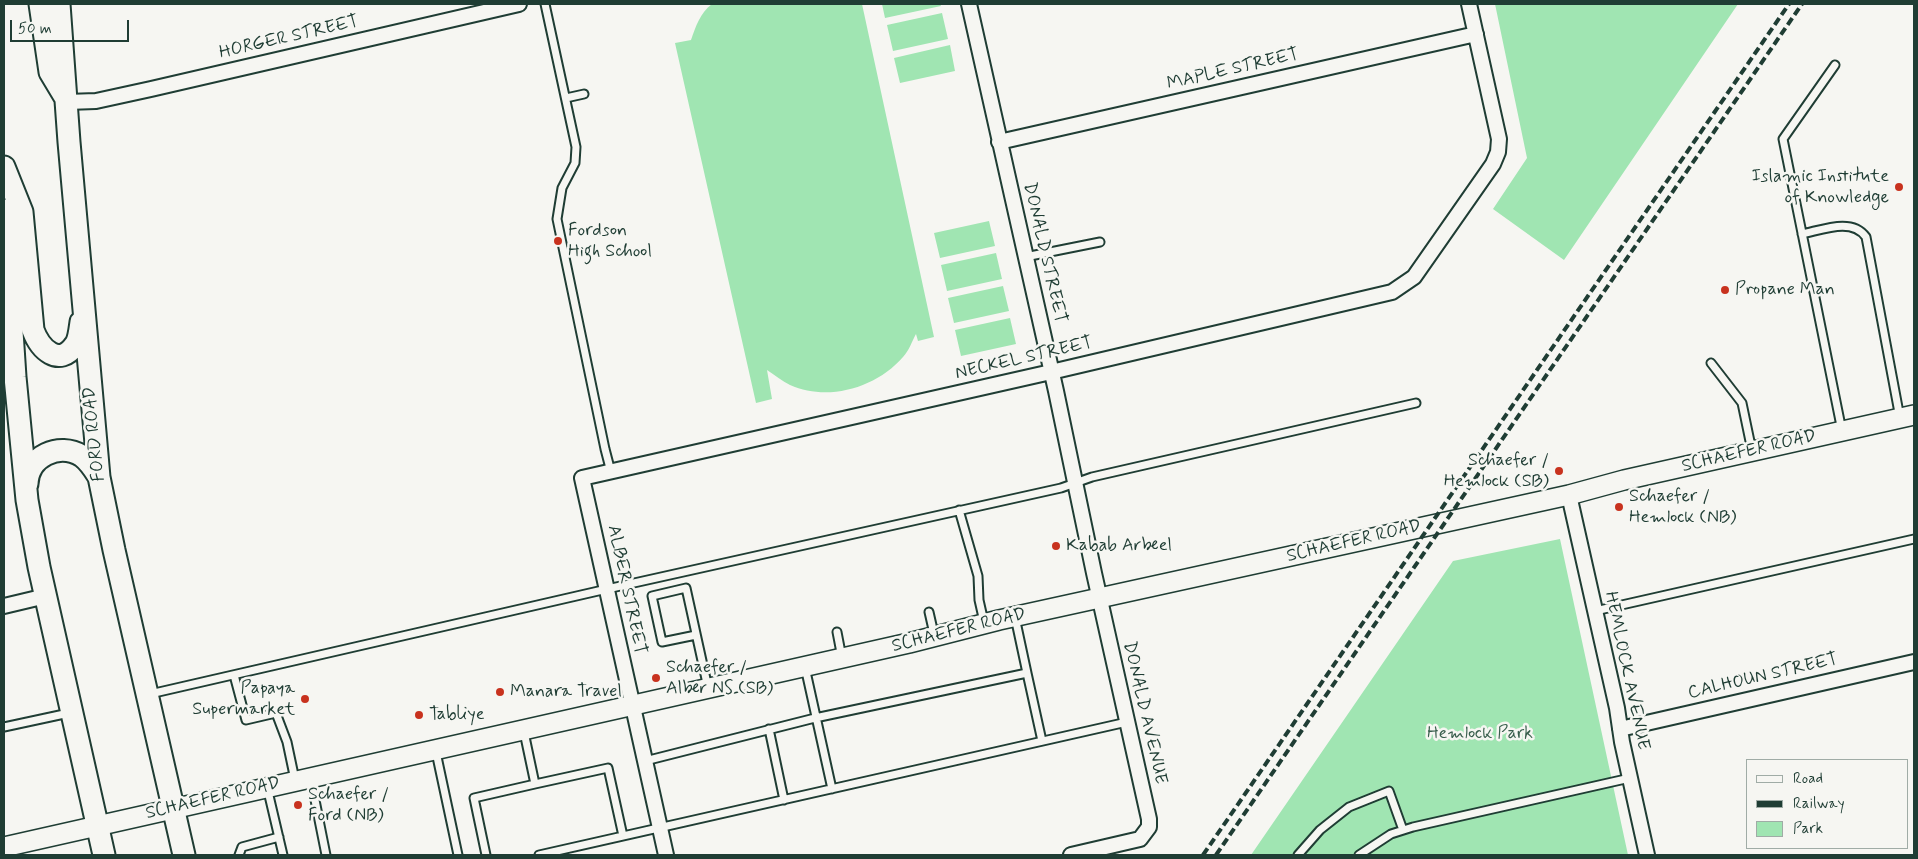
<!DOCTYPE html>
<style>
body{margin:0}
#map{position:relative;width:1918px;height:859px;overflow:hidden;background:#f6f6f2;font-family:Mynerve,sans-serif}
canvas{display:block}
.frame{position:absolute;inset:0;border:5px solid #1f3d34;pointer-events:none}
.legend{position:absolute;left:1746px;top:759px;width:162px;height:90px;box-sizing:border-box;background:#f6f6f2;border:1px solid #a0aca6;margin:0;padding:6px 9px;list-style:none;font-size:15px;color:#1f3d34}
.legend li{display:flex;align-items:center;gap:10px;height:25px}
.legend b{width:25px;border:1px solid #a0aca6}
.scale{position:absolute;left:10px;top:20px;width:119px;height:22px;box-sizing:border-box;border:2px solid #1f3d34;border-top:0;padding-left:6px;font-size:15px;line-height:18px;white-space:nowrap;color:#1f3d34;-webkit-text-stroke:4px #f6f6f2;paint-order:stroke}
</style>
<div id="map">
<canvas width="1918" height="859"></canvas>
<div class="frame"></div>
<ul class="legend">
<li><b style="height:6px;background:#f6f6f2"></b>Road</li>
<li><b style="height:6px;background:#1f3d34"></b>Railway</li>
<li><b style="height:14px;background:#a0e5b2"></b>Park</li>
</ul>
<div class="scale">50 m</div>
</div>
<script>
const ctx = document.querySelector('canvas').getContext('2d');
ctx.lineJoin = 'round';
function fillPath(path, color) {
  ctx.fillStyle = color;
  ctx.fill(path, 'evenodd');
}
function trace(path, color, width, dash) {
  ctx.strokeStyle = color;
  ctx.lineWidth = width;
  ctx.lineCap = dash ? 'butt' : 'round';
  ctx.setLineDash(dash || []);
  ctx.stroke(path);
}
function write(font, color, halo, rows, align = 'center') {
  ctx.font = font + ' Mynerve,sans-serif';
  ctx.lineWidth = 5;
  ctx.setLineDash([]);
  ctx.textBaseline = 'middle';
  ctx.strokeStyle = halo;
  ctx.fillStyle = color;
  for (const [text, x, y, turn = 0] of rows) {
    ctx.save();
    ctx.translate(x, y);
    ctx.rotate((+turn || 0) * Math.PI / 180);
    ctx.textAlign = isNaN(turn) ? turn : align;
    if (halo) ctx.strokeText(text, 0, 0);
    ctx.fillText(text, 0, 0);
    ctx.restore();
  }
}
const green = new Path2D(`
 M 712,4 L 862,4 L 934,337 L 918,341 L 916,334 C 912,341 909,351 903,357 C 876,388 828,402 790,385 C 782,381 775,375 767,370 L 772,399 L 756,403 L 675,43 L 691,40 C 696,26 700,13 712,4 Z
 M 882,4 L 940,4 L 941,6 L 885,18 Z
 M 1495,4 L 1738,4 L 1564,260 L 1493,209 L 1527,158 Z
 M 942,13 L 948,39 L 893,51 L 887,25 Z
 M 950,45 L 955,71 L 900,83 L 894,58 Z
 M 989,221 L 995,246 L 940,258 L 934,233 Z
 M 996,253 L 1002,279 L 947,291 L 941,265 Z
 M 1003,286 L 1009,311 L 954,323 L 948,298 Z
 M 1010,318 L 1016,344 L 961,356 L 955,330 Z
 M 1560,539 L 1628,855 L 1251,855 L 1453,561 Z`);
const lane = new Path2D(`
 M 545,4 L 576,147 L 575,163 L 562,188 L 557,219 L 605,449 L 611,472
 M 1835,65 L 1783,139 L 1842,431
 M 566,98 L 584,94
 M 1802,234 C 1822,230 1852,217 1866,237 L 1900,418
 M 1025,257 L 1100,242
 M 1711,363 L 1742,403 L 1752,451
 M 959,510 L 978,576 L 979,600 L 984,622
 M 1595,611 L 1914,539
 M 929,612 L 934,634
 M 837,632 L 842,658
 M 696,635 L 662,642 L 652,596 L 686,588 L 708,688
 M 805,667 L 832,789
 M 1027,673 L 1042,741
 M 234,675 L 246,720 L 276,713 L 287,742 L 295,780
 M 150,694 L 607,589 L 1061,488 L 1092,477 L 1416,403
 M 4,727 L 69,713
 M 769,729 L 784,800
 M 524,732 L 535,784 L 608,768 L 623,836
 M 436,752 L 458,855
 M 645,761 L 815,718 L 1027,673 L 1015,617
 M 311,780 L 326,855
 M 267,787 L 283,855
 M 239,855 L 242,847 L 279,837
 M 486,855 L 474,798 L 535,784
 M 539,855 L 1127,722
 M 1298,855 L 1320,830 L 1349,807 L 1389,791 L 1403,830
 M 1359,855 L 1391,834 L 1413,827 L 1630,778`);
const street = new Path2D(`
 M 969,4 L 1056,391 L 1094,573 L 1149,819 L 1149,827 L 1140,839 L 1071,855
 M 67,102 L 96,101 L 151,89 L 519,4
 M 999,142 L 1476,34
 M 1569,495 L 1617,708 L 1622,742 L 1647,855
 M 4,606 L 46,596
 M 1620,729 L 1914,662
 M 666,855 L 582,478 L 1051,372 L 1392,292 L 1414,277 L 1493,164 L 1498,152 L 1499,139 L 1469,4`);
const secondary = new Path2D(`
 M 4,847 L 909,643 L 999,620 L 1569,495 L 1624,480 L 1914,415`);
const primary = new Path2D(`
 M 40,4 L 50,72 L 65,97
 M 59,4 L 69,142 L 99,477 L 114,550 L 184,855
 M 4,167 L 22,212 L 33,330 C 40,349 59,368 75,345 C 79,340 80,329 81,322
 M 4,210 L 15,377 L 27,500 L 39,567 L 104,855
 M 27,484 C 28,456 59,442 82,456 C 90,462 94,469 99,477`);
const rail = new Path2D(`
 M 1203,855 L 1789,4
 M 1216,855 L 1802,4`);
const markers = [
 [1899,187,5,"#c8321e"],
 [558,241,5,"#c8321e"],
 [1725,290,5,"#c8321e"],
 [1559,471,5,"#c8321e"],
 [1619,507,5,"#c8321e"],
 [1056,546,5,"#c8321e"],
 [656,678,5,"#c8321e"],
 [500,692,5,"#c8321e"],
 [305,699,5,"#c8321e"],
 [419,715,5,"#c8321e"],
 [298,805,5,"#c8321e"]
];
const streetNames = [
 ["HORGER STREET",289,38,-13],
 ["MAPLE STREET",1233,70,-13],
 ["DONALD STREET",1044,253,77],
 ["NECKEL STREET",1024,359,-13],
 ["FORD ROAD",95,434,-96],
 ["SCHAEFER ROAD",1749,452,-13],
 ["SCHAEFER ROAD",1354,542,-13],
 ["ALBER STREET",626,590,78],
 ["SCHAEFER ROAD",959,631,-14],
 ["HEMLOCK AVENUE",1626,671,78],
 ["CALHOUN STREET",1763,677,-13],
 ["DONALD AVENUE",1144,713,77],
 ["SCHAEFER ROAD",213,799,-13]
];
const poiNames = [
 ["Islamic Institute",1889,177,"right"],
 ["of Knowledge",1889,198,"right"],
 ["Fordson",568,231],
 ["High School",568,252],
 ["Propane Man",1735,290],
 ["Schaefer /",1549,461,"right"],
 ["Hemlock (SB)",1549,482,"right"],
 ["Schaefer /",1629,497],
 ["Hemlock (NB)",1629,518],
 ["Kabab Arbeel",1066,546],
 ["Schaefer /",666,668],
 ["Alber NS (SB)",666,689],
 ["Papaya",295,689,"right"],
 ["Supermarket",295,710,"right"],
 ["Manara Travel",510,692],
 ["Tabliye",429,715],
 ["Schaefer /",308,795],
 ["Ford (NB)",308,816]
];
const parkNames = [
 ["Hemlock Park",1480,734]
];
fillPath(green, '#a0e5b2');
trace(lane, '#1f3d34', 11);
trace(street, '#1f3d34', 18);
trace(secondary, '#1f3d34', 22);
trace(primary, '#1f3d34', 25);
trace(lane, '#f6f6f2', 7);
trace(street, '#f6f6f2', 14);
trace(secondary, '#f6f6f2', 19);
trace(primary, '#f6f6f2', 21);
trace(rail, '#1f3d34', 4, [8, 4]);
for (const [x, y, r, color] of markers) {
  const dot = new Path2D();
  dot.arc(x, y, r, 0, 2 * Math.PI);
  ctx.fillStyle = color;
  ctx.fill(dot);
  trace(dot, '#f6f6f2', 2);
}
write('18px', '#1f3d34', '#f6f6f2', streetNames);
write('18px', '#1f3d34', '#f6f6f2', poiNames, 'left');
write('18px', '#395f4d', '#f6f6f2', parkNames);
</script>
